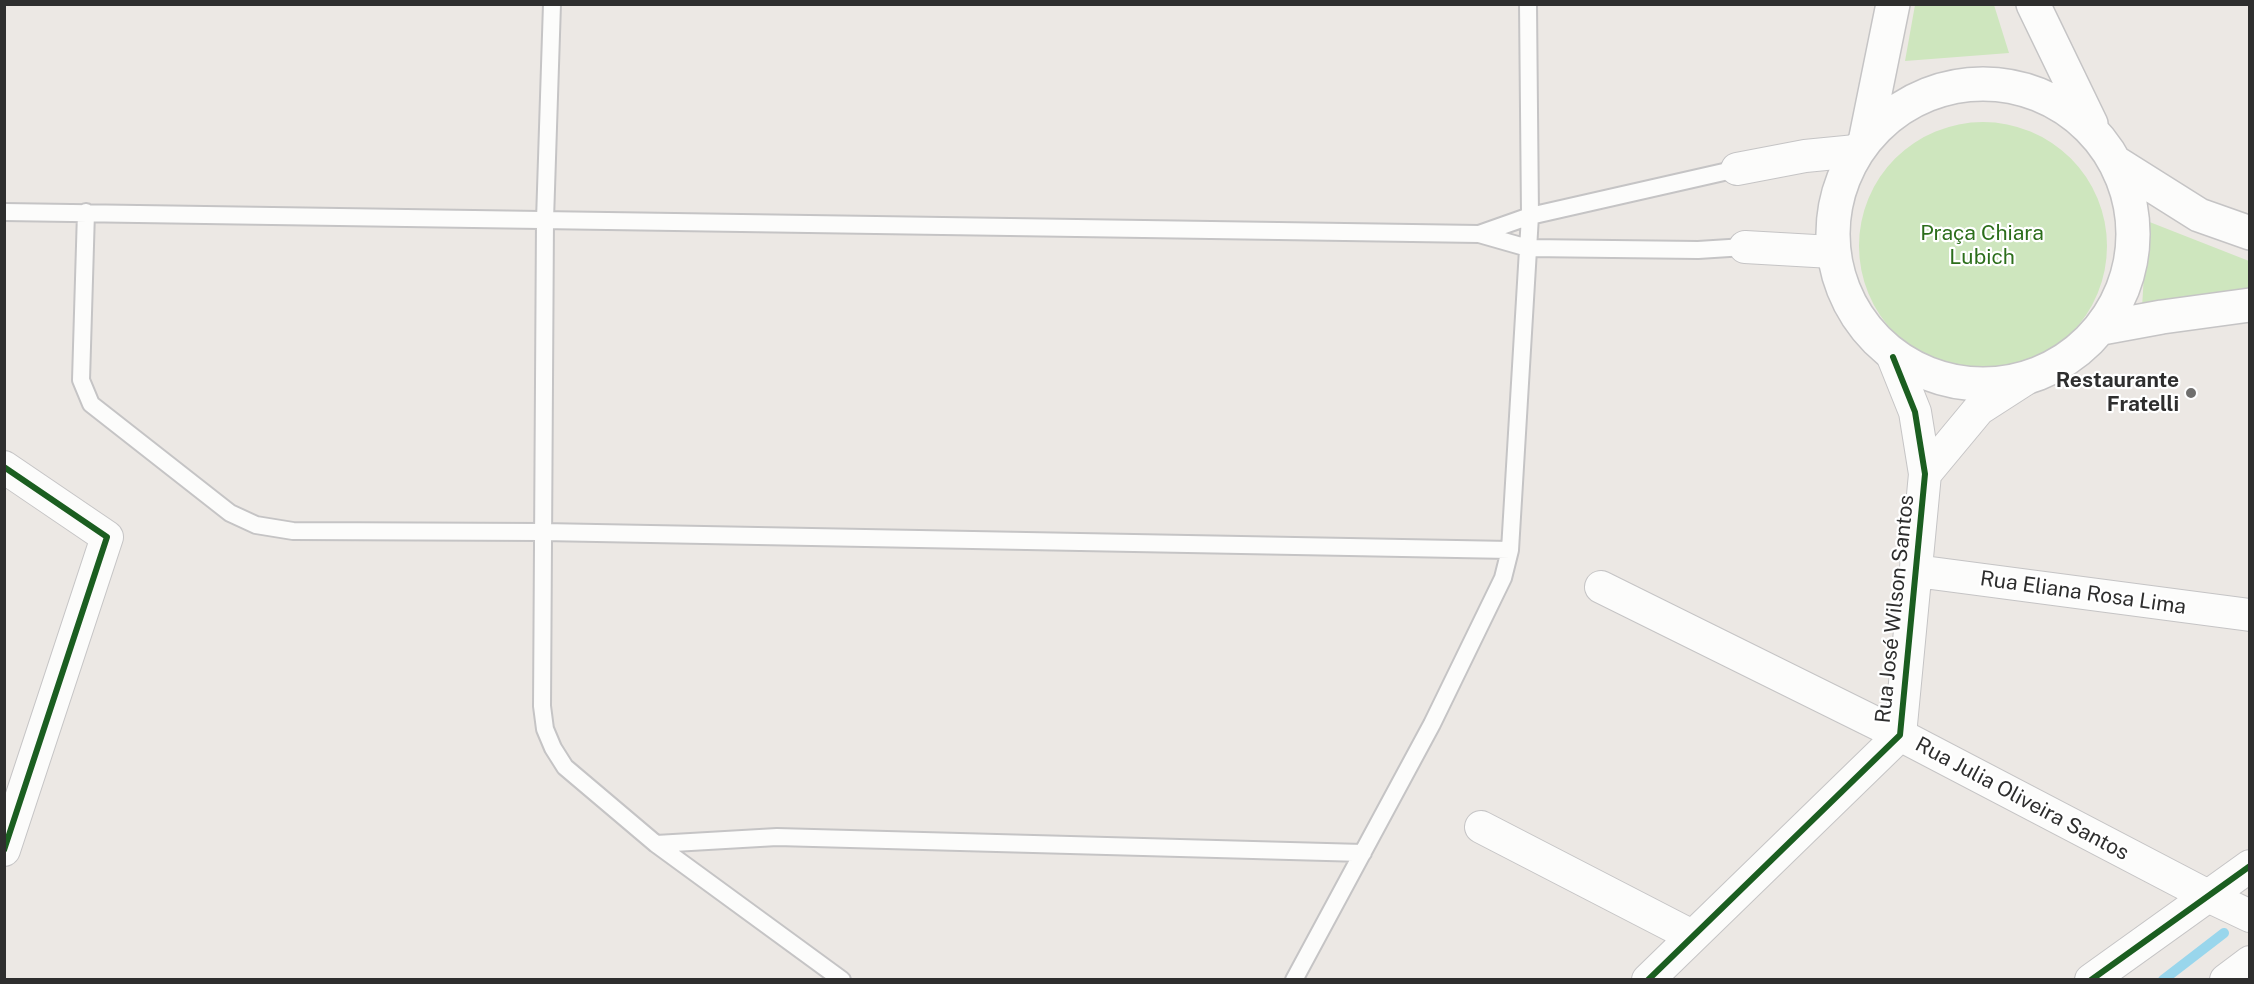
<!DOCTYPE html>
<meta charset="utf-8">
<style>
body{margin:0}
#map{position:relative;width:2254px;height:984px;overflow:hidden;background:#ece8e4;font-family:"Public Sans",sans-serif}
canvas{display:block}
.frame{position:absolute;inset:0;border:6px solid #2e2e2e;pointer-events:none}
</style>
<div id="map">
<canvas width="2254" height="984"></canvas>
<div class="frame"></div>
</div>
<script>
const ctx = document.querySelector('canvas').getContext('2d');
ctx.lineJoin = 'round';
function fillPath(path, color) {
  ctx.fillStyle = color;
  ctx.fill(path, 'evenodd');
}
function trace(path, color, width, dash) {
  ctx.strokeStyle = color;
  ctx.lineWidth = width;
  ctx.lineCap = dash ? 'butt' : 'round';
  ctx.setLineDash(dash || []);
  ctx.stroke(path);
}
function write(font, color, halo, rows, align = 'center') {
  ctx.font = font + ' "Public Sans",sans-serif';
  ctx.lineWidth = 4.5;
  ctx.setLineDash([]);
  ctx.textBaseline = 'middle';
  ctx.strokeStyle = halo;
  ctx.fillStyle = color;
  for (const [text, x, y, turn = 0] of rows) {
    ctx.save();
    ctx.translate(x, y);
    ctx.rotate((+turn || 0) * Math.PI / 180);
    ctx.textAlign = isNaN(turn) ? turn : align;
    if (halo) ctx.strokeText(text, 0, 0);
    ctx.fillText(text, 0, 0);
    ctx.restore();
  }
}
const green = new Path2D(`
 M 1915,5 L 1994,5 L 2009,53 L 1905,61 Z
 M1859 246a124 124 0 1 1 248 0a124 124 0 1 1-248 0Z
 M 2147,221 L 2249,261 L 2249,290 L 2142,308 Z`);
const stream = new Path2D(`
 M 2163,980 L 2224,933`);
const lane = new Path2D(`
 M 552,4 L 545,220 L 542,706 L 545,729 L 553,748 L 565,767 L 656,844 L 842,980
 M 4,212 L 1479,234 L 1528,248 L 1698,250 L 1745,247
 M 86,212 L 81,380 L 91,404 L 230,513 L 256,525 L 293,531 L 543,532 L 1510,550
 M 1479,234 L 1530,216 L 1737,169
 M 656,844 L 777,837 L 1363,853
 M 1294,980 L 1432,724 L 1503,578 L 1510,550 L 1530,216 L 1528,4`);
const street = new Path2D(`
 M 1737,169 L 1805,156 L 1856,151
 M 1745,247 L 1832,252
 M 4,467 L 107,537 L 4,850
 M 1925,474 L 1979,409 L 2024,380
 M 1916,571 L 2250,615
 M 1601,587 L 1900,735 L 2208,896 L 2250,916
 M 1481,827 L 1692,936
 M 1648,980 L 1900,735 L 1925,474 L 1915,412 L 1893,357
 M 2091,980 L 2250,866
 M 2226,980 L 2250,962`);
const secondary = new Path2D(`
 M 2033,4 L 2091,124
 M1833 234a150 150 0 1 1 300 0a150 150 0 1 1-300 0Z
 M 1866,137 L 1893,4
 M 2118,164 L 2199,215 L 2250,233
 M 2102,328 L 2162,317 L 2250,305`);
const cycleway = new Path2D(`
 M 4,467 L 107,537 L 4,850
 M 1648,980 L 1900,735 L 1925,474 L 1915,412 L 1893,357
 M 2091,980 L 2250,866`);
const markers = [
 [2191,393,6,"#706f6e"]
];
const parkNames = [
 ["Praça Chiara",1982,234],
 ["Lubich",1982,258]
];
const poiNames = [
 ["Restaurante",2179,381],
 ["Fratelli",2179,405]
];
const streetNames = [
 ["Rua Eliana Rosa Lima",2083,593,8],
 ["Rua José Wilson Santos",1895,609,-84],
 ["Rua Julia Oliveira Santos",2022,799,28]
];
fillPath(green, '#cee6be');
trace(stream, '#99d6ec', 10);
trace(lane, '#c5c4c5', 20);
trace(street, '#c5c4c5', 34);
trace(secondary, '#c5c4c5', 36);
trace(lane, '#fcfcfb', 16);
trace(street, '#fcfcfb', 32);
trace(secondary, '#fcfcfb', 33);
trace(cycleway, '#1b5e20', 6);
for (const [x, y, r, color] of markers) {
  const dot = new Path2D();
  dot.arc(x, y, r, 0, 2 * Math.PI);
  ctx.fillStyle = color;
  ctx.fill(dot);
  trace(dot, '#fff', 2);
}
write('21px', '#2c6e1b', '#fff', parkNames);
write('bold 21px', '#2e2e2e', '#fff', poiNames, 'right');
write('21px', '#2e2e2e', '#fff', streetNames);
</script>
